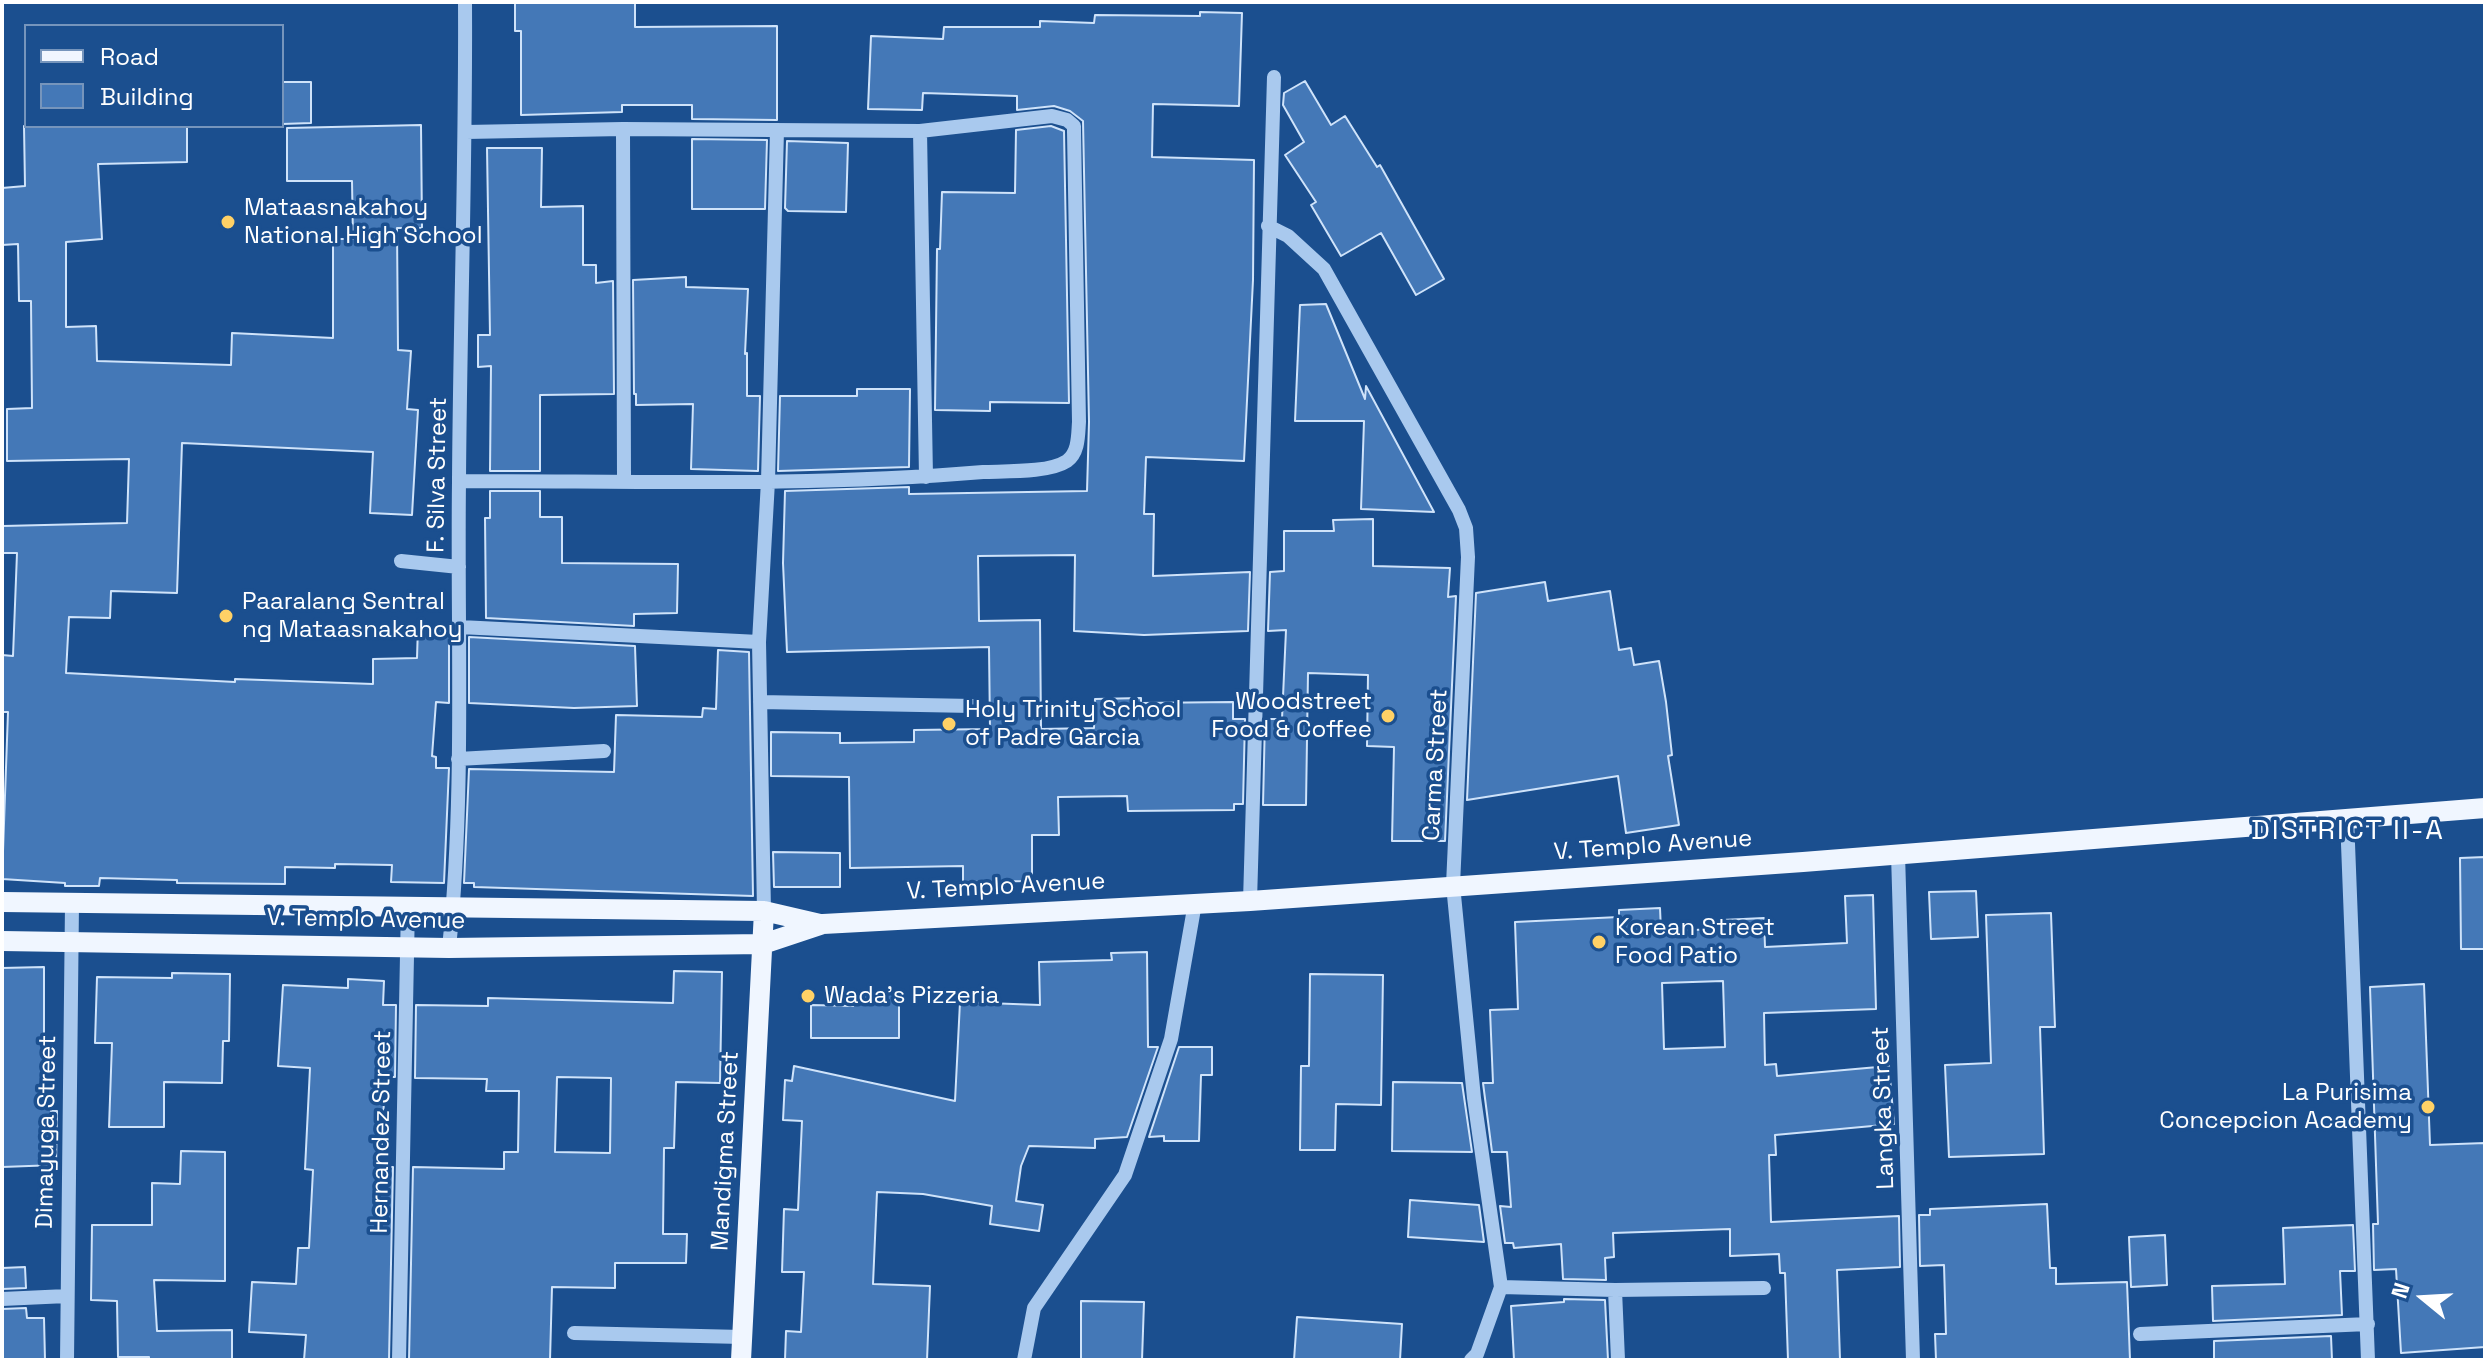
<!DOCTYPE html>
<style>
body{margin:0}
#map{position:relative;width:2487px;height:1362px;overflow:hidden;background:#1b4f8f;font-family:"Space Grotesk",sans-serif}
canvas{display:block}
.frame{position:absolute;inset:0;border:4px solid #fff;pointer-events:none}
.legend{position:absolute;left:24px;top:24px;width:260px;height:104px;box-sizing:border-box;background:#1b4f8f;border:2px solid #7695bc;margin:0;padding:10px 14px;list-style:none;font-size:24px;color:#fff}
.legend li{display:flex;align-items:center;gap:16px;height:40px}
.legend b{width:40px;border:2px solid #7695bc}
.north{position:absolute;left:2383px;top:1258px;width:80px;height:80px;-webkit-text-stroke:6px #1b4f8f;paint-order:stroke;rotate:288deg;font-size:22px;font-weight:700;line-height:32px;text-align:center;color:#fff}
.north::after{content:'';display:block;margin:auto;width:28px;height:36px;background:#fff;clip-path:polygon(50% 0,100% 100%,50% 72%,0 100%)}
</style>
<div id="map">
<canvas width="2487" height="1362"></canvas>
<div class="frame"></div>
<ul class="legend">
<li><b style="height:10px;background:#f0f6ff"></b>Road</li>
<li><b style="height:22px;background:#4478b7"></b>Building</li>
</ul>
<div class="north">N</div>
</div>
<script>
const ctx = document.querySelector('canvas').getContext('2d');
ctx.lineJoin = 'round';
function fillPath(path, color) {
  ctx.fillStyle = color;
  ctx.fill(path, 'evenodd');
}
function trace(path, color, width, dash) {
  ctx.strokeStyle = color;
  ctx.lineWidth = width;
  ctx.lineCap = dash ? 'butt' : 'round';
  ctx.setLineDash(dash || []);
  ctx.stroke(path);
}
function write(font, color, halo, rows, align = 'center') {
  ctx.font = font + ' "Space Grotesk",sans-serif';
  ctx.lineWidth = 7;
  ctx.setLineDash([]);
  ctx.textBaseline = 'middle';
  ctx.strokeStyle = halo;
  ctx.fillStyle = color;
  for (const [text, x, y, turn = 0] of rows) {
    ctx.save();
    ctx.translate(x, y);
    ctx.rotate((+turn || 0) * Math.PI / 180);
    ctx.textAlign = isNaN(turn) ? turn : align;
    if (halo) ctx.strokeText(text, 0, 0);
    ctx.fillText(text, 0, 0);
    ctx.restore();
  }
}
const building = new Path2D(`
 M 515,2 L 635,2 L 635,27 L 777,26 L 777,120 L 692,119 L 692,105 L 622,105 L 622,112 L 521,115 L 521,31 L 515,31 Z
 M 1200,12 L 1242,13 L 1239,106 L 1153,104 L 1152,157 L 1254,160 L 1253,280 L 1244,461 L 1146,457 L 1144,514 L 1154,514 L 1153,576 L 1250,572 L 1248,631 L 1144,635 L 1074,631 L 1075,555 L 978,556 L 979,621 L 1040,620 L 1041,729 L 1094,728 L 1095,699 L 1141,698 L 1141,703 L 1233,702 L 1233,719 L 1245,719 L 1243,804 L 1234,804 L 1234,810 L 1128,811 L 1127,796 L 1058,797 L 1059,835 L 1032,835 L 1032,881 L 963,882 L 963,866 L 850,868 L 849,777 L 771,776 L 771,732 L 840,733 L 840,743 L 914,742 L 914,730 L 990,729 L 989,647 L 787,652 L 783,563 L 785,491 L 909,487 L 909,494 L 1087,491 L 1089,422 L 1083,121 L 1070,111 L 1054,106 L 1017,110 L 1017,96 L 923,93 L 922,110 L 868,109 L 871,36 L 943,39 L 944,27 L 1040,27 L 1040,21 L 1094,23 L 1095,15 L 1200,16 Z
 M 1305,81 L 1331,125 L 1345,116 L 1377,167 L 1380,165 L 1444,279 L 1416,295 L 1381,233 L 1341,256 L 1311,205 L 1316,202 L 1285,155 L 1304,142 L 1283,105 L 1284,93 Z
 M 282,82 L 311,82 L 311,123 L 282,124 Z
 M 421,125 L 422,228 L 397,228 L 398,350 L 411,351 L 407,409 L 418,410 L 412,515 L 370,513 L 373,452 L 182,443 L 177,593 L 111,591 L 110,618 L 69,617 L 66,673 L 235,682 L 235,679 L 373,684 L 373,659 L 417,658 L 418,626 L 449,627 L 449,703 L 436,702 L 432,756 L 436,757 L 436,768 L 449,768 L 444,883 L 391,882 L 392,865 L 335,864 L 335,868 L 285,867 L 285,884 L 177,883 L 177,880 L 100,878 L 99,886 L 65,886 L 65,883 L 2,879 L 8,712 L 2,712 L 2,655 L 13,656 L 17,553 L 3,553 L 3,526 L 127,523 L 129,459 L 7,461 L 7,409 L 32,408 L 31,301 L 19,301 L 18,244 L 2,245 L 2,188 L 25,186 L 24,126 L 187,126 L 187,162 L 98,164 L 102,239 L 66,242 L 66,327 L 96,326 L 97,361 L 231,365 L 232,333 L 333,338 L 333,239 L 353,239 L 352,181 L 287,181 L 287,128 Z
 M 1051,126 L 1064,131 L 1069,403 L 990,402 L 990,411 L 935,410 L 937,249 L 940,249 L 942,192 L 1015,193 L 1016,130 Z
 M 692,139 L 767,140 L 765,209 L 692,209 Z
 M 787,141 L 848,143 L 846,212 L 788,211 L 785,208 Z
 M 487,148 L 542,148 L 541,207 L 583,206 L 583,265 L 596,265 L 596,283 L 613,281 L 614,394 L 540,395 L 540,471 L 490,471 L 491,366 L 478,367 L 478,335 L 490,335 Z
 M 686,277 L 686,287 L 748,289 L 745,354 L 747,353 L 747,396 L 760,396 L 758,471 L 691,469 L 693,404 L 636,405 L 636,394 L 634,394 L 633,280 Z
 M 1326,304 L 1365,399 L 1366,386 L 1434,512 L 1361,509 L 1364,421 L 1295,421 L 1300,305 Z
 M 857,389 L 910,389 L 909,467 L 778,471 L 780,396 L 857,396 Z
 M 490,491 L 540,491 L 540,517 L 562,517 L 562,563 L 678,564 L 677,613 L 634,614 L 634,626 L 486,618 L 485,518 L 490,518 Z
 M 1373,519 L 1373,566 L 1450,568 L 1448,597 L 1456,596 L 1445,841 L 1392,841 L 1394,747 L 1367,746 L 1368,675 L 1308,673 L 1306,805 L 1263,805 L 1265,719 L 1282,719 L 1286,630 L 1268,631 L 1270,572 L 1284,571 L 1284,531 L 1334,531 L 1333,520 Z
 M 1545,582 L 1548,601 L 1610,591 L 1619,650 L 1631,648 L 1634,665 L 1659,661 L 1666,702 L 1672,755 L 1668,756 L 1679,825 L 1626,833 L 1618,776 L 1467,800 L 1476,593 Z
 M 469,637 L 635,646 L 637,706 L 574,708 L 469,703 Z
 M 718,650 L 749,652 L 753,896 L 474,887 L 474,883 L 464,883 L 469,769 L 614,772 L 616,715 L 702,717 L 703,708 L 716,709 Z
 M 773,852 L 840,853 L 840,887 L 774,887 Z
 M 2485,857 L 2485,949 L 2461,949 L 2460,858 Z
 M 1976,891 L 1978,937 L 1931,939 L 1929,892 Z
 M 1873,895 L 1876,1009 L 1764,1013 L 1765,1065 L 1776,1064 L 1777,1076 L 1889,1066 L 1894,1124 L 1775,1135 L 1776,1155 L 1769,1155 L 1771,1222 L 1899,1216 L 1900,1267 L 1837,1270 L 1840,1360 L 1788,1360 L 1785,1273 L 1780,1273 L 1779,1254 L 1730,1256 L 1730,1229 L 1613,1233 L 1614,1257 L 1605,1258 L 1606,1280 L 1563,1279 L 1561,1244 L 1514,1248 L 1513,1243 L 1505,1243 L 1500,1206 L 1511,1207 L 1507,1152 L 1492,1152 L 1483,1083 L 1493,1083 L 1490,1010 L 1518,1009 L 1515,922 L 1619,917 L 1619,910 L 1660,908 L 1661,931 L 1722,929 L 1722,920 L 1764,918 L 1765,947 L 1847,943 L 1845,896 ZM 1723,981 L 1725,1047 L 1664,1049 L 1662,983 Z
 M 2051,913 L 2055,1027 L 2040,1027 L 2044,1154 L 1949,1157 L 1945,1065 L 1991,1063 L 1986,915 Z
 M 1147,952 L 1148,1047 L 1158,1047 L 1127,1137 L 1095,1139 L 1095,1148 L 1029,1146 L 1021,1166 L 1016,1201 L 1043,1205 L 1039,1231 L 990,1224 L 992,1206 L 923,1194 L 877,1192 L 873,1284 L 930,1286 L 927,1360 L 785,1360 L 786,1331 L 801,1332 L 804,1272 L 782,1272 L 784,1209 L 798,1210 L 802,1121 L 783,1120 L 785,1080 L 792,1081 L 794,1066 L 955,1101 L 960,1002 L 1040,1005 L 1039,962 L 1112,960 L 1111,953 Z
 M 44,967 L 44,1046 L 50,1046 L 51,1111 L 57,1111 L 56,1165 L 2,1167 L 2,968 Z
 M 674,971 L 722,972 L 720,1083 L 676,1082 L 674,1148 L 664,1148 L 663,1234 L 687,1234 L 686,1263 L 615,1263 L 615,1288 L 552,1287 L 550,1360 L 409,1360 L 413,1167 L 504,1169 L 504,1152 L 518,1152 L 519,1091 L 486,1091 L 487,1079 L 415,1078 L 416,1005 L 488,1006 L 488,998 L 673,1003 ZM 557,1077 L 611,1078 L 610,1153 L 555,1152 Z
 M 172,973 L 230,974 L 229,1041 L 223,1041 L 222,1083 L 164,1082 L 164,1127 L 109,1127 L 112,1043 L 95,1043 L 97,977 L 172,978 Z
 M 1310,974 L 1383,975 L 1381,1105 L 1336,1104 L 1335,1150 L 1300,1150 L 1301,1066 L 1309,1066 Z
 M 348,979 L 384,981 L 383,1005 L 396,1005 L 395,1077 L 385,1077 L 381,1167 L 393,1167 L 389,1360 L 304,1360 L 306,1335 L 249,1332 L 252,1282 L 296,1284 L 298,1248 L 309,1248 L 313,1170 L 305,1169 L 310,1068 L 278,1066 L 283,985 L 348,988 Z
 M 2424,984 L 2430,1145 L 2485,1143 L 2485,1347 L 2401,1353 L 2396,1269 L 2374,1270 L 2373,1224 L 2378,1224 L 2370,987 Z
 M 853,994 L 899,994 L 899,1038 L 811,1038 L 811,1005 L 853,1006 Z
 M 1179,1047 L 1212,1047 L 1212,1075 L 1201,1075 L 1199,1141 L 1164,1141 L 1164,1136 L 1149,1137 Z
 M 1393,1082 L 1462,1083 L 1472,1152 L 1392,1151 Z
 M 181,1151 L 225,1152 L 225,1281 L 154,1280 L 157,1331 L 232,1330 L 232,1360 L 149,1360 L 149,1357 L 118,1357 L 117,1301 L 91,1300 L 92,1225 L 152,1225 L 152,1183 L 180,1184 Z
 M 1410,1200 L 1479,1205 L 1484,1242 L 1408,1237 Z
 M 2047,1204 L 2050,1268 L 2056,1268 L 2056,1284 L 2127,1282 L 2130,1360 L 1936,1360 L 1935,1334 L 1946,1334 L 1944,1265 L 1920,1266 L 1919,1215 L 1930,1215 L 1930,1209 Z
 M 2353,1225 L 2355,1271 L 2340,1271 L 2342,1315 L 2213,1321 L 2212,1286 L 2285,1284 L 2283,1228 Z
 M 2165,1235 L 2167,1285 L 2131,1287 L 2129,1237 Z
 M 25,1267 L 26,1288 L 2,1289 L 2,1268 Z
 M 1564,1299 L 1605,1300 L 1608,1360 L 1514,1360 L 1511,1306 L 1564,1302 Z
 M 1081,1301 L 1144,1302 L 1142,1360 L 1081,1360 Z
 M 26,1308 L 27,1318 L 44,1318 L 45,1360 L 3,1360 L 2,1309 Z
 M 1297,1317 L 1402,1324 L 1400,1360 L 1294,1360 Z
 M 2331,1336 L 2332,1360 L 2214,1360 L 2214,1341 Z`);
const minor = new Path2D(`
 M 623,129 L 624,481
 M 920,131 L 926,477
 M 1268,226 L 1288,236 L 1324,269 L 1459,510 L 1466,528 L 1468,557 L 1453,885 L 1474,1098 L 1501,1287 L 1477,1354 L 1471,1360
 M 459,481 C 633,481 809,487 983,472 C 1005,471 1049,473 1067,461 C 1079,452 1078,435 1079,422 L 1074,131 L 1074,126 L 1067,120 L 1052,116 L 920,131 L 623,129 L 466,132
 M 401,561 L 459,567
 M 460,627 L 759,642
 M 760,702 L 973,706
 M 458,759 L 604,751
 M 2347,818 L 2368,1360
 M 1898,854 L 1913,1360
 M 1250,901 L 1274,77
 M 764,911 L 759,642 L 768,481 L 777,130
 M 449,948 C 465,793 457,636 459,481 C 460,321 466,162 465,2
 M 1501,1287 L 1615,1290 L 1764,1288
 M 1615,1290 L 1618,1360
 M 2,1299 L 67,1296
 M 574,1333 L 742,1337
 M 2140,1334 L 2368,1324
 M 67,1360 L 72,904
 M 399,1360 L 408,905
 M 1024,1360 L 1034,1308 L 1125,1175 L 1171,1039 L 1195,903`);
const major = new Path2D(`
 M 2,902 L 764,911 L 820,924
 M 2,941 L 449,948 L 763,944 L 823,924 L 1250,901 L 1803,862 L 2485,808
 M 741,1360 L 764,911`);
const markers = [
 [228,222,8,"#ffd166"],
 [226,616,8,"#ffd166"],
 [1388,716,8,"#ffd166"],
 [949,724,8,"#ffd166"],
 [1599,942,8,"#ffd166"],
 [808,996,8,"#ffd166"],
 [2428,1107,8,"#ffd166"]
];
const poiNames = [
 ["Mataasnakahoy",244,208],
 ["National High School",244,236],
 ["Paaralang Sentral",242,602],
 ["ng Mataasnakahoy",242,630],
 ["Woodstreet",1372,702,"right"],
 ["Food & Coffee",1372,730,"right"],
 ["Holy Trinity School",965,710],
 ["of Padre Garcia",965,738],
 ["Korean Street",1615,928],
 ["Food Patio",1615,956],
 ["Wada's Pizzeria",824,996],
 ["La Purisima",2412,1093,"right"],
 ["Concepcion Academy",2412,1121,"right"]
];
const streetNames = [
 ["F. Silva Street",438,475,-89],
 ["Carma Street",1436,765,-87],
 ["V. Templo Avenue",1653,846,-4],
 ["V. Templo Avenue",1006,887,-3],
 ["V. Templo Avenue",366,920,1],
 ["Langka Street",1884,1108,-92],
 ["Dimayuga Street",47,1132,-89],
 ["Hernandez Street",382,1132,-89],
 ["Mandigma Street",726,1151,-87]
];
const quarterNames = [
 ["DISTRICT II-A",2348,831]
];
fillPath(building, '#4478b7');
trace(building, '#cfe3fa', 2);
trace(minor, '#a9c9ee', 14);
trace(major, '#f0f6ff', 20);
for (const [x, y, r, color] of markers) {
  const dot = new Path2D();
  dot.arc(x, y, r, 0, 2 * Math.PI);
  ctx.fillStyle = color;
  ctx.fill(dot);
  trace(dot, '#1b4f8f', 3);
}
write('24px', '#fff', '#1b4f8f', poiNames, 'left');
write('24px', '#fff', '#1b4f8f', streetNames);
ctx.letterSpacing = '2px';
write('28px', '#fff', '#1b4f8f', quarterNames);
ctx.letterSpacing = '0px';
</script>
